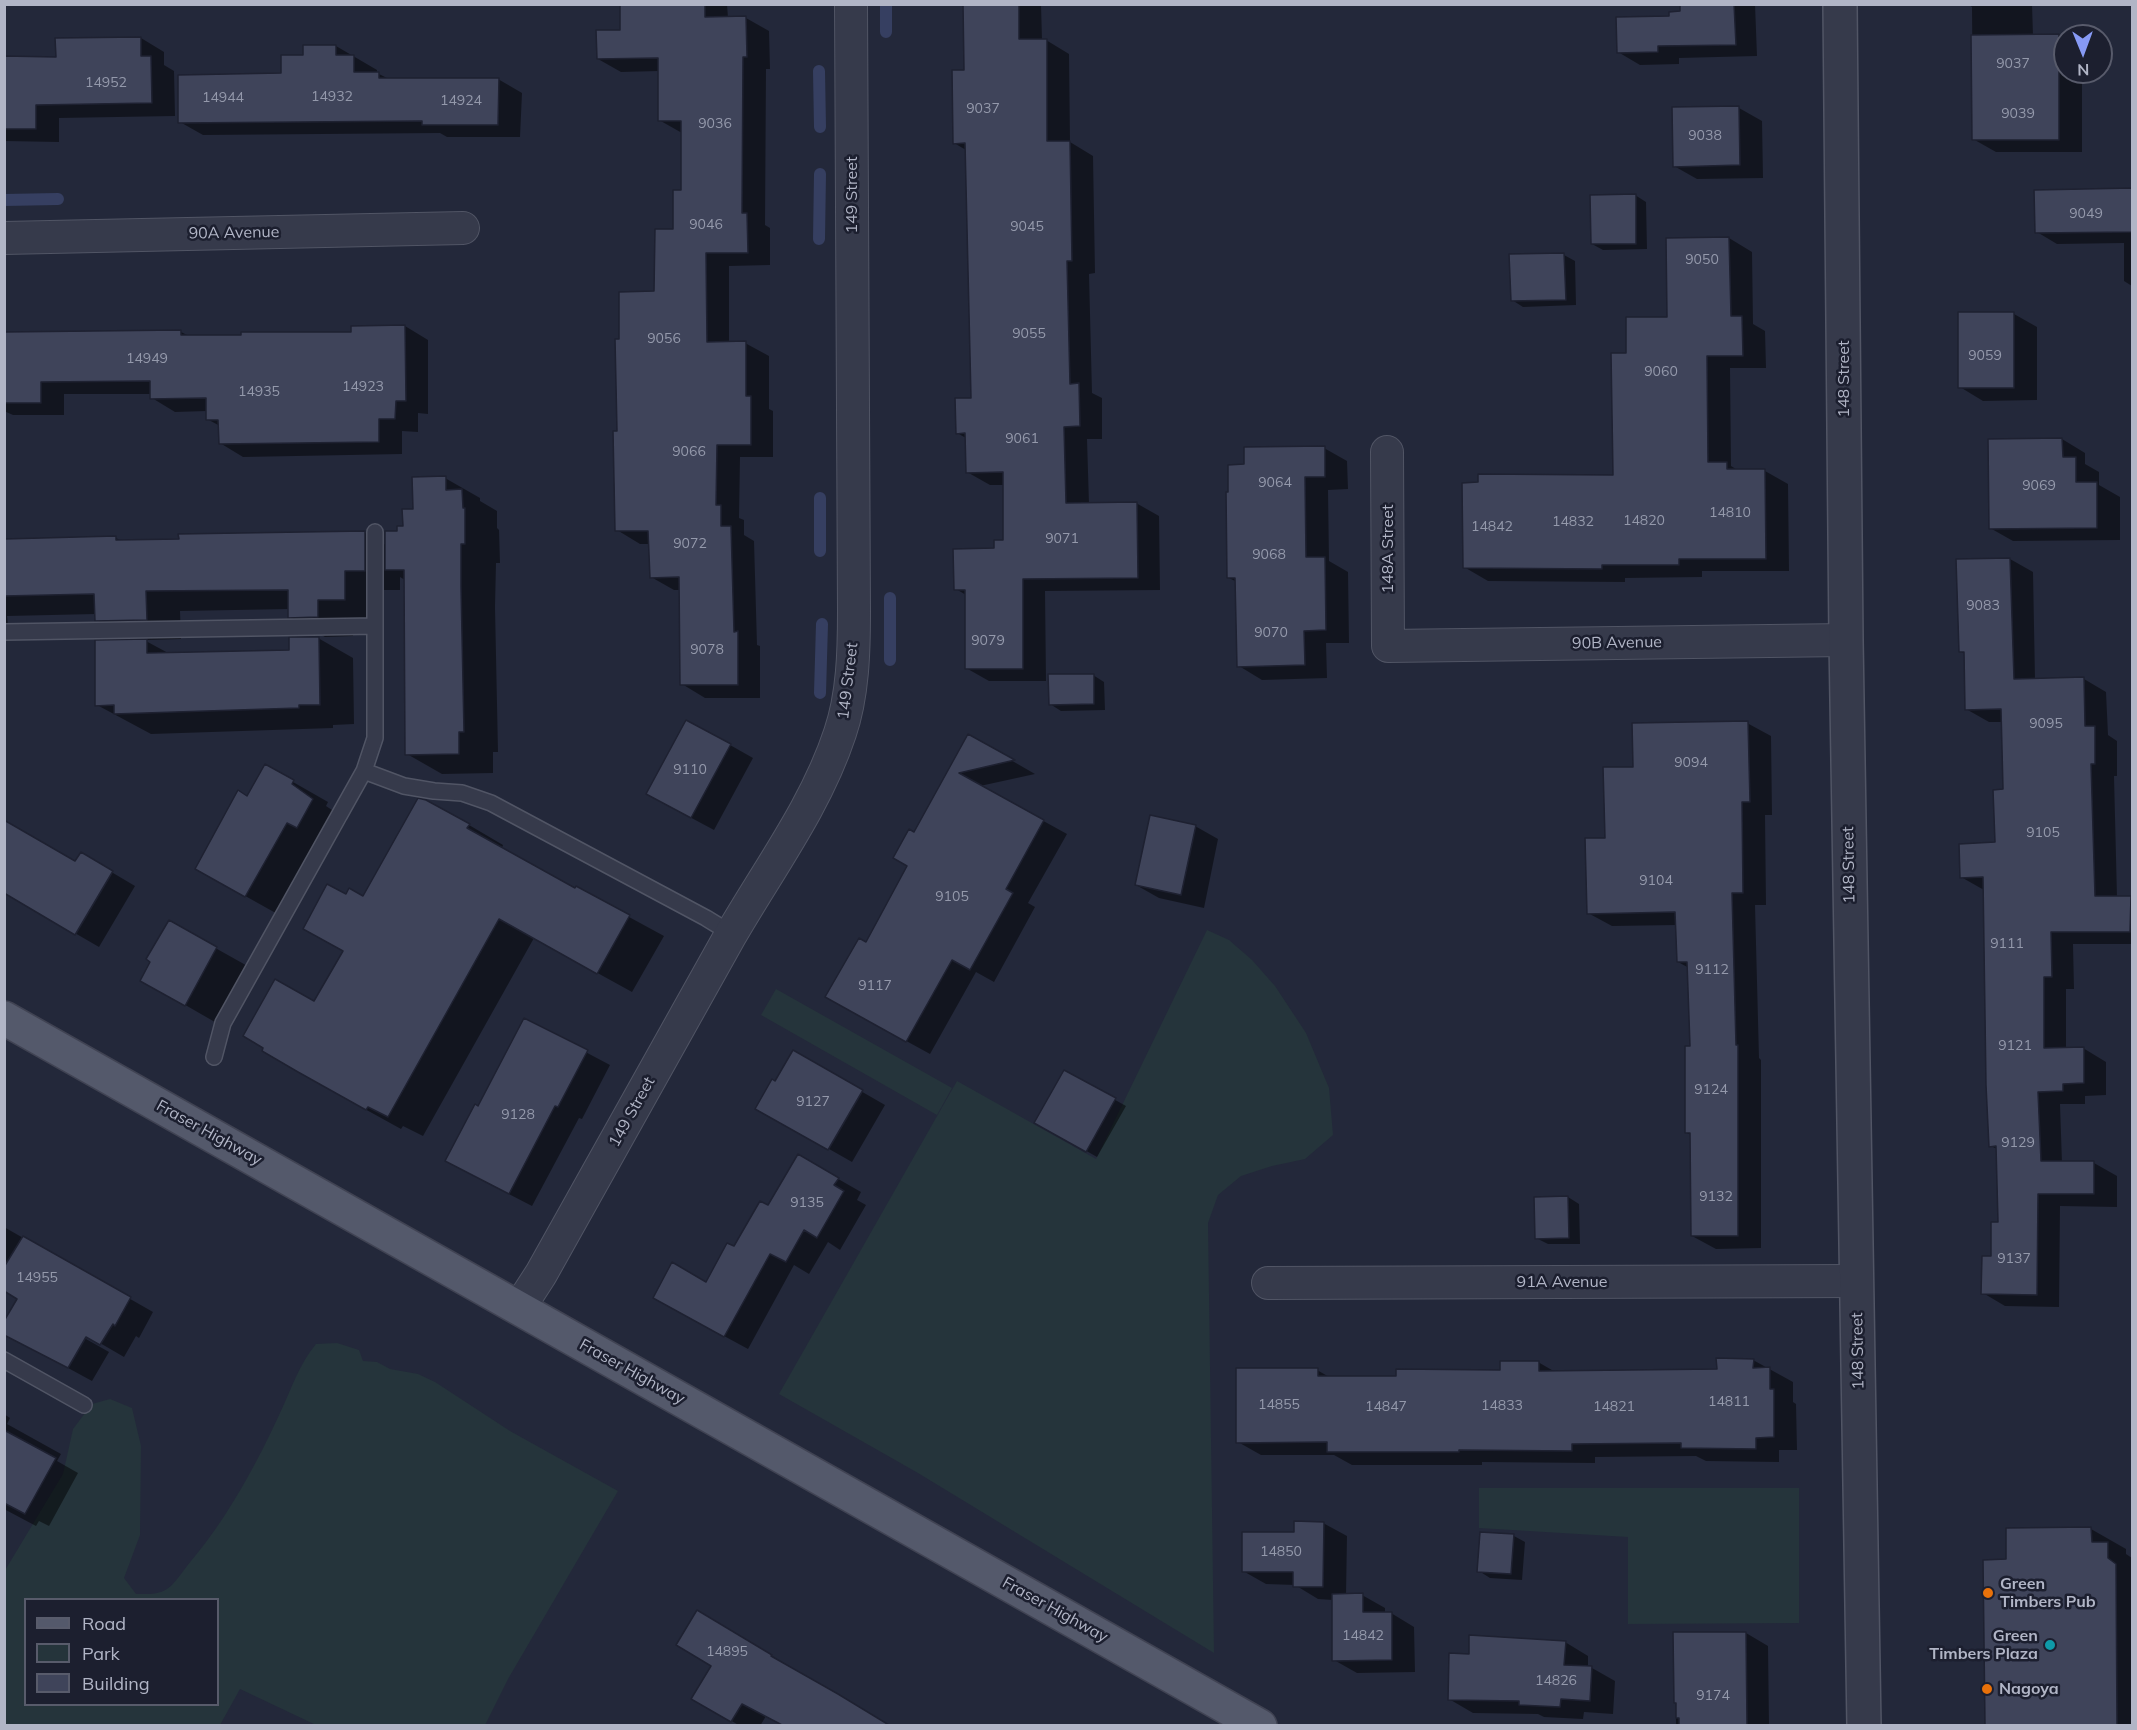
<!DOCTYPE html>
<style>
body{margin:0}
#map{position:relative;width:2137px;height:1730px;overflow:hidden;background:#23283a;font-family:Mulish,sans-serif}
canvas{display:block}
.frame{position:absolute;inset:0;border:6px solid #b1b5c6;pointer-events:none}
.legend{position:absolute;left:24px;top:1598px;width:195px;height:108px;box-sizing:border-box;background:#1c1f2f;border:2px solid #585b6b;margin:0;padding:8px 10px;list-style:none;font-size:18px;color:#b1b5c6}
.legend li{display:flex;align-items:center;gap:12px;height:30px}
.legend b{width:30px;border:2px solid #585b6b}
.north{position:absolute;left:2053px;top:24px;width:60px;height:60px;box-sizing:border-box;background:#1c1f2f;border:2px solid #585b6b;border-radius:50%;rotate:179deg;font-size:16px;font-weight:700;line-height:24px;text-align:center;color:#b1b5c6}
.north::after{content:'';display:block;margin:auto;width:21px;height:27px;background:#879af5;clip-path:polygon(50% 0,100% 100%,50% 72%,0 100%)}
</style>
<div id="map">
<canvas width="2137" height="1730"></canvas>
<div class="frame"></div>
<ul class="legend">
<li><b style="height:8px;background:#54596b"></b>Road</li>
<li><b style="height:16px;background:#25343b"></b>Park</li>
<li><b style="height:16px;background:#3f445a"></b>Building</li>
</ul>
<div class="north">N</div>
</div>
<script>
const ctx = document.querySelector('canvas').getContext('2d');
ctx.lineJoin = 'round';
function fillPath(path, color) {
  ctx.fillStyle = color;
  ctx.fill(path, 'evenodd');
}
function trace(path, color, width, dash) {
  ctx.strokeStyle = color;
  ctx.lineWidth = width;
  ctx.lineCap = dash ? 'butt' : 'round';
  ctx.setLineDash(dash || []);
  ctx.stroke(path);
}
function write(font, color, halo, rows, align = 'center') {
  ctx.font = font + ' Mulish,sans-serif';
  ctx.lineWidth = 5;
  ctx.setLineDash([]);
  ctx.textBaseline = 'middle';
  ctx.strokeStyle = halo;
  ctx.fillStyle = color;
  for (const [text, x, y, turn = 0] of rows) {
    ctx.save();
    ctx.translate(x, y);
    ctx.rotate((+turn || 0) * Math.PI / 180);
    ctx.textAlign = isNaN(turn) ? turn : align;
    if (halo) ctx.strokeText(text, 0, 0);
    ctx.fillText(text, 0, 0);
    ctx.restore();
  }
}
const green = new Path2D(`
 M 1207,930 L 1229,940 L 1252,960 L 1275,986 L 1306,1033 L 1329,1088 L 1333,1135 L 1305,1159 L 1272,1166 L 1241,1176 L 1218,1195 L 1208,1223 L 1214,1653 L 918,1473 L 779,1394 L 957,1081 L 1096,1159 Z
 M 776,989 L 952,1088 L 937,1115 L 761,1015 Z
 M 337,1343 L 359,1350 L 363,1361 L 377,1362 L 390,1369 L 418,1374 L 435,1382 L 510,1431 L 618,1491 L 508,1679 L 485,1725 L 316,1725 L 240,1689 L 220,1725 L 5,1725 L 4,1572 L 63,1474 L 73,1429 L 92,1404 L 110,1399 L 132,1408 L 141,1446 L 140,1535 L 124,1578 L 136,1594 C 146,1594 158,1595 167,1589 C 176,1583 184,1569 191,1561 C 228,1517 256,1465 280,1413 C 292,1388 298,1366 316,1344 ZM 26,1600 L 218,1600 L 218,1704 L 26,1704 Z
 M 1479,1488 L 1799,1488 L 1799,1623 L 1628,1624 L 1628,1537 L 1479,1528 Z`);
const shadow = new Path2D(`
 M 621,4 L 727,4 L 728,18 L 746,18 L 769,31 L 770,69 L 766,69 L 765,225 L 770,228 L 770,265 L 729,266 L 729,343 L 745,343 L 769,356 L 769,409 L 773,411 L 773,457 L 740,457 L 739,518 L 744,520 L 744,535 L 754,541 L 757,645 L 760,646 L 760,698 L 705,698 L 682,684 L 681,590 L 674,590 L 651,577 L 650,544 L 640,544 L 617,530 L 621,340 L 656,293 L 675,231 L 682,192 L 682,133 L 659,120 L 659,71 L 621,72 L 598,59 L 622,31 Z
 M 960,4 L 1041,4 L 1042,40 L 1046,40 L 1069,54 L 1070,142 L 1093,156 L 1095,273 L 1089,274 L 1092,393 L 1102,398 L 1102,439 L 1087,439 L 1089,504 L 1136,503 L 1159,516 L 1160,590 L 1045,591 L 1046,681 L 989,681 L 966,668 L 966,595 L 956,589 L 1005,542 L 1004,485 L 990,485 L 967,472 L 966,438 L 957,433 L 972,399 L 966,150 L 954,143 L 965,72 L 964,7 Z
 M 1682,4 L 1755,4 L 1757,56 L 1679,58 L 1679,64 L 1640,65 L 1618,52 L 1670,17 L 1682,13 Z
 M 1968,4 L 2032,4 L 2033,36 L 2058,35 L 2065,39 L 2065,72 L 2082,72 L 2082,152 L 1996,152 L 1973,139 L 1972,7 Z
 M 141,38 L 164,52 L 164,65 L 174,71 L 175,116 L 59,118 L 59,142 L 4,141 L 4,58 L 57,58 Z
 M 336,46 L 377,70 L 377,73 L 389,79 L 498,79 L 522,93 L 520,137 L 447,137 L 440,133 L 203,135 L 180,122 L 283,75 L 305,56 Z
 M 1739,108 L 1762,121 L 1763,178 L 1697,179 L 1674,166 Z
 M 2132,189 L 2132,286 L 2124,281 L 2124,243 L 2057,244 L 2037,232 Z
 M 1635,195 L 1646,202 L 1647,249 L 1603,250 L 1592,244 Z
 M 1729,238 L 1752,252 L 1753,324 L 1765,331 L 1766,368 L 1730,368 L 1731,466 L 1739,471 L 1765,471 L 1788,484 L 1789,571 L 1702,571 L 1702,577 L 1625,578 L 1625,582 L 1488,581 L 1464,567 L 1615,476 L 1627,354 L 1669,318 Z
 M 1564,255 L 1575,261 L 1576,305 L 1523,307 L 1512,300 Z
 M 2014,314 L 2037,327 L 2037,400 L 1983,401 L 1960,387 Z
 M 405,326 L 428,340 L 428,414 L 418,413 L 418,432 L 402,431 L 402,454 L 243,457 L 220,443 L 220,426 L 207,419 L 207,411 L 175,412 L 152,398 L 152,394 L 64,394 L 64,415 L 13,415 L 4,411 L 4,334 L 181,332 L 189,336 L 352,334 Z
 M 2062,439 L 2085,453 L 2085,464 L 2099,472 L 2099,485 L 2120,497 L 2120,540 L 2013,541 L 1990,528 Z
 M 1324,448 L 1347,461 L 1348,489 L 1328,490 L 1329,561 L 1348,572 L 1349,643 L 1326,643 L 1327,678 L 1262,680 L 1239,666 L 1237,582 L 1229,578 L 1246,466 Z
 M 445,478 L 480,498 L 480,501 L 497,511 L 497,528 L 499,530 L 500,563 L 496,563 L 495,607 L 498,752 L 493,752 L 493,773 L 442,774 L 407,754 L 405,580 L 400,577 L 400,590 L 379,590 L 379,619 L 352,619 L 353,636 L 325,637 L 290,617 L 290,609 L 180,611 L 181,639 L 144,640 L 170,654 L 290,651 L 318,638 L 353,658 L 354,724 L 333,725 L 333,728 L 151,734 L 97,705 L 133,641 L 96,620 L 96,614 L 7,616 L 8,625 L 4,625 L 4,540 L 116,538 L 122,541 L 365,533 L 386,545 L 404,527 L 414,511 Z
 M 2010,559 L 2033,572 L 2035,680 L 2084,679 L 2106,692 L 2108,735 L 2117,741 L 2117,776 L 2114,776 L 2117,897 L 2132,899 L 2132,944 L 2073,944 L 2074,989 L 2066,989 L 2066,1049 L 2083,1048 L 2106,1062 L 2106,1095 L 2085,1096 L 2085,1104 L 2060,1104 L 2062,1163 L 2094,1163 L 2117,1176 L 2117,1207 L 2060,1206 L 2059,1307 L 2005,1306 L 1983,1293 L 1999,1224 L 1997,1149 L 1991,1146 L 1984,890 L 1961,877 L 1996,844 L 2005,791 L 2003,722 L 1989,722 L 1966,709 L 1965,654 L 1960,651 Z
 M 1093,675 L 1104,682 L 1105,710 L 1061,711 L 1050,704 Z
 M 1747,723 L 1771,736 L 1772,815 L 1765,815 L 1766,905 L 1755,905 L 1759,1058 L 1761,1060 L 1761,1248 L 1716,1249 L 1692,1236 L 1691,1135 L 1687,1133 L 1691,1047 L 1689,968 L 1678,962 L 1677,925 L 1612,926 L 1588,913 L 1606,839 L 1634,768 Z
 M 969,736 L 1035,774 L 980,786 L 1067,834 L 1028,903 L 1035,907 L 994,982 L 976,972 L 930,1054 L 850,1010 L 866,944 L 909,866 L 915,834 Z
 M 730,745 L 753,758 L 714,830 L 671,807 Z
 M 265,766 L 328,802 L 326,806 L 347,820 L 332,846 L 323,841 L 281,916 L 231,888 Z
 M 469,825 L 503,845 L 502,848 L 664,936 L 632,992 L 534,938 L 423,1136 L 403,1126 L 401,1129 L 334,1092 L 315,1003 L 345,951 L 346,896 L 364,898 Z
 M 1195,826 L 1218,839 L 1204,908 L 1159,898 L 1136,885 Z
 M 81,854 L 135,886 L 99,947 L 4,892 L 76,863 Z
 M 169,922 L 251,968 L 220,1025 L 142,980 Z
 M 525,1020 L 610,1065 L 582,1119 L 579,1118 L 532,1206 L 470,1174 L 479,1108 Z
 M 793,1052 L 885,1105 L 852,1162 L 757,1108 L 776,1083 Z
 M 1065,1072 L 1126,1106 L 1097,1157 L 1036,1122 Z
 M 798,1156 L 861,1192 L 857,1200 L 866,1205 L 840,1250 L 828,1242 L 809,1274 L 794,1265 L 748,1349 L 678,1311 L 707,1284 L 769,1207 Z
 M 1568,1197 L 1579,1204 L 1580,1244 L 1548,1244 L 1536,1238 Z
 M 4,1227 L 153,1312 L 139,1338 L 136,1336 L 124,1357 L 81,1332 L 79,1335 L 109,1352 L 92,1381 L 24,1344 L 19,1299 L 4,1290 Z
 M 1753,1360 L 1793,1382 L 1793,1402 L 1796,1404 L 1797,1450 L 1779,1450 L 1779,1462 L 1706,1461 L 1696,1456 L 1595,1457 L 1595,1463 L 1482,1462 L 1482,1465 L 1352,1465 L 1334,1455 L 1261,1455 L 1238,1442 L 1317,1370 L 1331,1378 L 1398,1378 L 1502,1371 L 1538,1362 L 1557,1373 L 1718,1371 Z
 M 4,1414 L 10,1418 L 7,1424 L 61,1454 L 57,1461 L 78,1473 L 49,1526 L 39,1521 L 36,1526 L 4,1509 Z
 M 1323,1523 L 1347,1536 L 1346,1595 L 1362,1595 L 1385,1608 L 1385,1613 L 1391,1613 L 1414,1627 L 1415,1672 L 1357,1673 L 1334,1660 L 1333,1600 L 1318,1599 L 1295,1585 L 1266,1584 L 1243,1571 L 1296,1534 Z
 M 2091,1529 L 2126,1549 L 2126,1554 L 2132,1558 L 2132,1726 L 1986,1726 L 1984,1561 L 2008,1561 Z
 M 1514,1536 L 1525,1542 L 1522,1580 L 1490,1578 L 1479,1571 Z
 M 698,1612 L 794,1669 L 793,1671 L 891,1726 L 783,1726 L 766,1716 L 760,1726 L 740,1726 L 694,1698 L 713,1665 Z
 M 1675,1633 L 1746,1633 L 1768,1646 L 1769,1726 L 1676,1726 Z
 M 1565,1642 L 1588,1656 L 1588,1668 L 1592,1668 L 1615,1681 L 1613,1714 L 1584,1712 L 1583,1719 L 1544,1717 L 1538,1714 L 1473,1713 L 1449,1699 L 1470,1655 Z`);
const stream = new Path2D(`
 M 886,32 L 886,4
 M 819,71 L 820,127
 M 4,200 L 58,199
 M 819,239 L 820,174
 M 820,498 L 820,551
 M 890,660 L 890,598
 M 820,693 L 822,624`);
const building = new Path2D(`
 M 620,4 L 705,4 L 705,17 L 746,16 L 747,57 L 743,57 L 742,213 L 747,213 L 748,253 L 706,253 L 707,342 L 746,341 L 746,396 L 751,396 L 751,445 L 717,445 L 716,505 L 721,505 L 721,526 L 731,526 L 734,632 L 738,631 L 738,685 L 680,685 L 679,577 L 650,578 L 648,531 L 615,531 L 613,431 L 617,431 L 615,339 L 619,339 L 619,292 L 654,291 L 655,229 L 673,229 L 673,190 L 681,190 L 681,121 L 658,121 L 658,58 L 597,59 L 596,30 L 620,30 Z
 M 963,4 L 1019,4 L 1019,39 L 1047,39 L 1047,141 L 1070,141 L 1072,261 L 1067,261 L 1070,384 L 1079,383 L 1080,426 L 1064,427 L 1066,503 L 1137,502 L 1138,578 L 1023,579 L 1023,669 L 965,669 L 965,590 L 954,590 L 953,549 L 994,548 L 994,540 L 1003,540 L 1003,472 L 966,473 L 965,433 L 956,434 L 955,398 L 971,398 L 965,143 L 953,144 L 952,70 L 964,70 Z
 M 1680,4 L 1734,4 L 1736,45 L 1658,46 L 1658,52 L 1617,53 L 1616,17 L 1669,16 L 1669,12 L 1680,11 Z
 M 2059,34 L 2059,140 L 1972,140 L 1971,35 Z
 M 141,37 L 141,56 L 151,56 L 152,103 L 36,105 L 36,129 L 4,129 L 4,56 L 56,57 L 55,38 Z
 M 303,45 L 336,45 L 336,55 L 354,55 L 354,72 L 379,72 L 379,78 L 499,78 L 498,125 L 422,125 L 422,121 L 178,123 L 178,75 L 281,73 L 281,55 L 303,55 Z
 M 1739,106 L 1740,165 L 1673,167 L 1672,107 Z
 M 2133,188 L 2133,232 L 2035,233 L 2034,190 Z
 M 1636,194 L 1636,244 L 1591,244 L 1590,195 Z
 M 1729,237 L 1731,316 L 1742,316 L 1743,356 L 1707,356 L 1708,462 L 1727,462 L 1727,469 L 1765,469 L 1766,559 L 1679,559 L 1679,565 L 1602,565 L 1602,569 L 1463,568 L 1462,483 L 1478,482 L 1478,474 L 1613,475 L 1611,353 L 1626,353 L 1626,317 L 1667,317 L 1666,238 Z
 M 1564,253 L 1566,300 L 1511,301 L 1509,254 Z
 M 1958,312 L 2014,312 L 2014,388 L 1958,388 Z
 M 405,325 L 406,401 L 396,401 L 395,419 L 379,419 L 379,442 L 219,444 L 218,420 L 206,420 L 206,398 L 150,399 L 150,381 L 41,382 L 41,403 L 4,403 L 4,332 L 181,330 L 181,335 L 241,335 L 241,332 L 351,332 L 351,326 Z
 M 2062,438 L 2063,457 L 2076,457 L 2076,482 L 2097,482 L 2097,528 L 1989,529 L 1988,439 Z
 M 1325,446 L 1325,477 L 1305,477 L 1306,557 L 1325,557 L 1326,630 L 1304,631 L 1305,665 L 1237,667 L 1235,578 L 1227,578 L 1226,492 L 1228,492 L 1228,465 L 1244,464 L 1244,447 Z
 M 446,476 L 446,490 L 462,489 L 463,508 L 465,508 L 465,544 L 461,544 L 461,587 L 464,732 L 459,732 L 459,754 L 405,755 L 404,570 L 385,570 L 385,531 L 397,531 L 397,526 L 403,526 L 402,509 L 413,509 L 412,477 Z
 M 365,531 L 365,571 L 345,571 L 345,600 L 318,600 L 318,617 L 288,618 L 288,590 L 146,591 L 147,620 L 95,621 L 94,594 L 4,596 L 4,539 L 116,536 L 116,540 L 179,539 L 178,534 Z
 M 2010,558 L 2014,679 L 2084,677 L 2085,726 L 2095,726 L 2095,764 L 2091,764 L 2095,896 L 2131,896 L 2130,932 L 2051,932 L 2052,977 L 2044,977 L 2044,1048 L 2084,1047 L 2084,1083 L 2063,1084 L 2063,1091 L 2038,1092 L 2041,1161 L 2094,1161 L 2094,1194 L 2038,1194 L 2037,1295 L 1981,1294 L 1982,1256 L 1991,1256 L 1991,1222 L 1998,1222 L 1996,1146 L 1989,1147 L 1986,1085 L 1983,877 L 1960,878 L 1959,844 L 1995,842 L 1993,790 L 2003,789 L 2001,709 L 1965,710 L 1964,652 L 1959,652 L 1956,559 Z
 M 289,637 L 319,637 L 320,705 L 299,705 L 299,708 L 114,714 L 114,705 L 95,706 L 95,640 L 147,639 L 147,653 L 289,650 Z
 M 1048,674 L 1094,674 L 1094,704 L 1049,705 Z
 M 686,720 L 731,744 L 691,818 L 646,794 Z
 M 1748,721 L 1750,802 L 1742,802 L 1743,893 L 1732,893 L 1736,1045 L 1738,1045 L 1738,1236 L 1691,1236 L 1690,1133 L 1685,1133 L 1685,1046 L 1690,1046 L 1687,962 L 1677,962 L 1675,912 L 1587,914 L 1585,838 L 1605,838 L 1603,767 L 1633,767 L 1632,723 Z
 M 968,734 L 1015,760 L 959,773 L 1044,820 L 1006,889 L 1013,893 L 970,970 L 952,960 L 906,1042 L 825,997 L 859,938 L 866,942 L 907,866 L 893,858 L 909,829 L 914,832 Z
 M 265,764 L 294,780 L 292,784 L 313,799 L 297,828 L 287,823 L 245,897 L 195,869 L 238,790 L 247,796 Z
 M 418,798 L 426,800 L 470,824 L 467,828 L 575,888 L 576,886 L 630,915 L 597,974 L 499,919 L 388,1117 L 368,1107 L 366,1110 L 298,1072 L 262,1051 L 263,1048 L 243,1036 L 275,979 L 314,1001 L 343,951 L 303,929 L 327,884 L 346,894 L 349,888 L 363,896 Z
 M 1150,815 L 1196,825 L 1181,895 L 1135,885 Z
 M 4,820 L 75,861 L 81,852 L 113,871 L 75,935 L 4,893 Z
 M 169,920 L 217,947 L 185,1006 L 140,981 L 150,962 L 146,959 Z
 M 524,1018 L 588,1050 L 558,1107 L 555,1106 L 509,1194 L 445,1161 L 475,1104 L 478,1106 Z
 M 793,1050 L 863,1090 L 828,1150 L 755,1109 L 772,1079 L 775,1081 Z
 M 1064,1070 L 1116,1098 L 1086,1152 L 1034,1123 Z
 M 798,1154 L 839,1178 L 834,1185 L 844,1191 L 817,1238 L 804,1230 L 786,1262 L 770,1254 L 724,1337 L 653,1298 L 672,1262 L 706,1282 L 727,1243 L 734,1246 L 760,1201 L 768,1205 Z
 M 1568,1196 L 1569,1238 L 1535,1239 L 1534,1197 Z
 M 23,1236 L 131,1297 L 115,1326 L 113,1324 L 100,1345 L 86,1337 L 68,1368 L 4,1335 L 4,1321 L 17,1299 L 4,1291 L 4,1267 Z
 M 1716,1358 L 1754,1359 L 1753,1368 L 1770,1367 L 1770,1389 L 1774,1389 L 1774,1437 L 1756,1438 L 1756,1449 L 1681,1448 L 1681,1443 L 1572,1444 L 1572,1451 L 1459,1450 L 1459,1452 L 1327,1452 L 1327,1442 L 1236,1443 L 1236,1368 L 1318,1368 L 1318,1376 L 1396,1376 L 1396,1369 L 1500,1370 L 1500,1361 L 1539,1361 L 1539,1371 L 1717,1369 Z
 M 4,1430 L 56,1458 L 25,1514 L 4,1503 Z
 M 1294,1521 L 1324,1522 L 1323,1587 L 1293,1587 L 1293,1572 L 1242,1572 L 1242,1532 L 1294,1532 Z
 M 2091,1527 L 2092,1542 L 2108,1542 L 2108,1558 L 2116,1564 L 2117,1725 L 1985,1725 L 1983,1560 L 2006,1559 L 2006,1528 Z
 M 1480,1532 L 1514,1534 L 1511,1574 L 1477,1572 Z
 M 1363,1593 L 1363,1612 L 1392,1612 L 1392,1660 L 1332,1661 L 1332,1594 Z
 M 697,1610 L 772,1655 L 771,1656 L 838,1694 L 889,1725 L 782,1725 L 742,1704 L 731,1722 L 691,1699 L 711,1666 L 676,1645 Z
 M 1673,1632 L 1746,1632 L 1747,1725 L 1679,1725 L 1679,1718 L 1676,1718 L 1676,1703 L 1674,1703 Z
 M 1469,1635 L 1566,1641 L 1564,1665 L 1592,1666 L 1590,1701 L 1561,1699 L 1560,1707 L 1519,1705 L 1519,1701 L 1448,1700 L 1449,1653 L 1469,1654 Z`);
const service = new Path2D(`
 M 375,532 L 375,738 L 364,771 L 404,786 L 434,791 L 462,793 L 491,803 L 706,918 L 732,934
 M 4,632 L 375,626
 M 214,1057 L 223,1023 L 364,771
 M 4,1360 L 84,1405`);
const minor = new Path2D(`
 M 4,238 L 463,228
 M 1387,452 L 1388,646 L 1846,640
 M 1268,1283 L 1856,1281
 M 519,1308 L 541,1274 C 604,1161 667,1048 730,936 C 768,870 816,806 840,733 C 853,695 854,651 854,611 L 851,4`);
const tertiary = new Path2D(`
 M 1840,4 L 1846,640 L 1864,1726`);
const primary = new Path2D(`
 M 4,1018 L 1260,1726`);
const markers = [
 [1988,1593,6,"#e8710a"],
 [2050,1645,6,"#0f9aa8"],
 [1987,1689,6,"#e8710a"]
];
const numberNames = [
 ["9037",2013,64],
 ["14952",106,83],
 ["14932",332,97],
 ["14944",223,98],
 ["14924",461,101],
 ["9037",983,109],
 ["9039",2018,114],
 ["9036",715,124],
 ["9038",1705,136],
 ["9049",2086,214],
 ["9046",706,225],
 ["9045",1027,227],
 ["9050",1702,260],
 ["9055",1029,334],
 ["9056",664,339],
 ["9059",1985,356],
 ["14949",147,359],
 ["9060",1661,372],
 ["14923",363,387],
 ["14935",259,392],
 ["9061",1022,439],
 ["9066",689,452],
 ["9064",1275,483],
 ["9069",2039,486],
 ["14810",1730,513],
 ["14820",1644,521],
 ["14832",1573,522],
 ["14842",1492,527],
 ["9071",1062,539],
 ["9072",690,544],
 ["9068",1269,555],
 ["9083",1983,606],
 ["9070",1271,633],
 ["9079",988,641],
 ["9078",707,650],
 ["9095",2046,724],
 ["9094",1691,763],
 ["9110",690,770],
 ["9105",2043,833],
 ["9104",1656,881],
 ["9105",952,897],
 ["9111",2007,944],
 ["9112",1712,970],
 ["9117",875,986],
 ["9121",2015,1046],
 ["9124",1711,1090],
 ["9127",813,1102],
 ["9128",518,1115],
 ["9129",2018,1143],
 ["9132",1716,1197],
 ["9135",807,1203],
 ["9137",2014,1259],
 ["14955",37,1278],
 ["14811",1729,1402],
 ["14855",1279,1405],
 ["14833",1502,1406],
 ["14847",1386,1407],
 ["14821",1614,1407],
 ["14850",1281,1552],
 ["14842",1363,1636],
 ["14895",727,1652],
 ["14826",1556,1681],
 ["9174",1713,1696]
];
const streetNames = [
 ["149 Street",852,195,-90],
 ["90A Avenue",234,233,-1],
 ["148 Street",1844,379,-90],
 ["148A Street",1388,549,-90],
 ["90B Avenue",1617,643,-1],
 ["149 Street",848,681,-83],
 ["148 Street",1849,865,-91],
 ["149 Street",632,1112,-61],
 ["Fraser Highway",209,1133,29],
 ["91A Avenue",1562,1282],
 ["148 Street",1858,1351,-91],
 ["Fraser Highway",632,1372,29],
 ["Fraser Highway",1055,1610,29]
];
const poiNames = [
 ["Green",2000,1584],
 ["Timbers Pub",2000,1602],
 ["Green",2038,1636,"right"],
 ["Timbers Plaza",2038,1654,"right"],
 ["Nagoya",1999,1689]
];
fillPath(green, '#25343b');
fillPath(shadow, '#0007');
trace(stream, '#363f61', 12);
fillPath(building, '#3f445a');
trace(building, '#1e2131', 1.5);
trace(service, '#515565', 18);
trace(minor, '#515565', 34);
trace(tertiary, '#515565', 36);
trace(primary, '#404353', 36);
trace(service, '#363a4b', 15);
trace(minor, '#363a4b', 32);
trace(tertiary, '#363a4b', 33);
trace(primary, '#54596b', 33);
for (const [x, y, r, color] of markers) {
  const dot = new Path2D();
  dot.arc(x, y, r, 0, 2 * Math.PI);
  ctx.fillStyle = color;
  ctx.fill(dot);
  trace(dot, '#1c1f2f', 2);
}
write('14px', '#9499ab', null, numberNames);
write('16px', '#b1b5c6', '#1c1f2f', streetNames);
write('bold 16px', '#b1b5c6', '#1c1f2f', poiNames, 'left');
</script>
